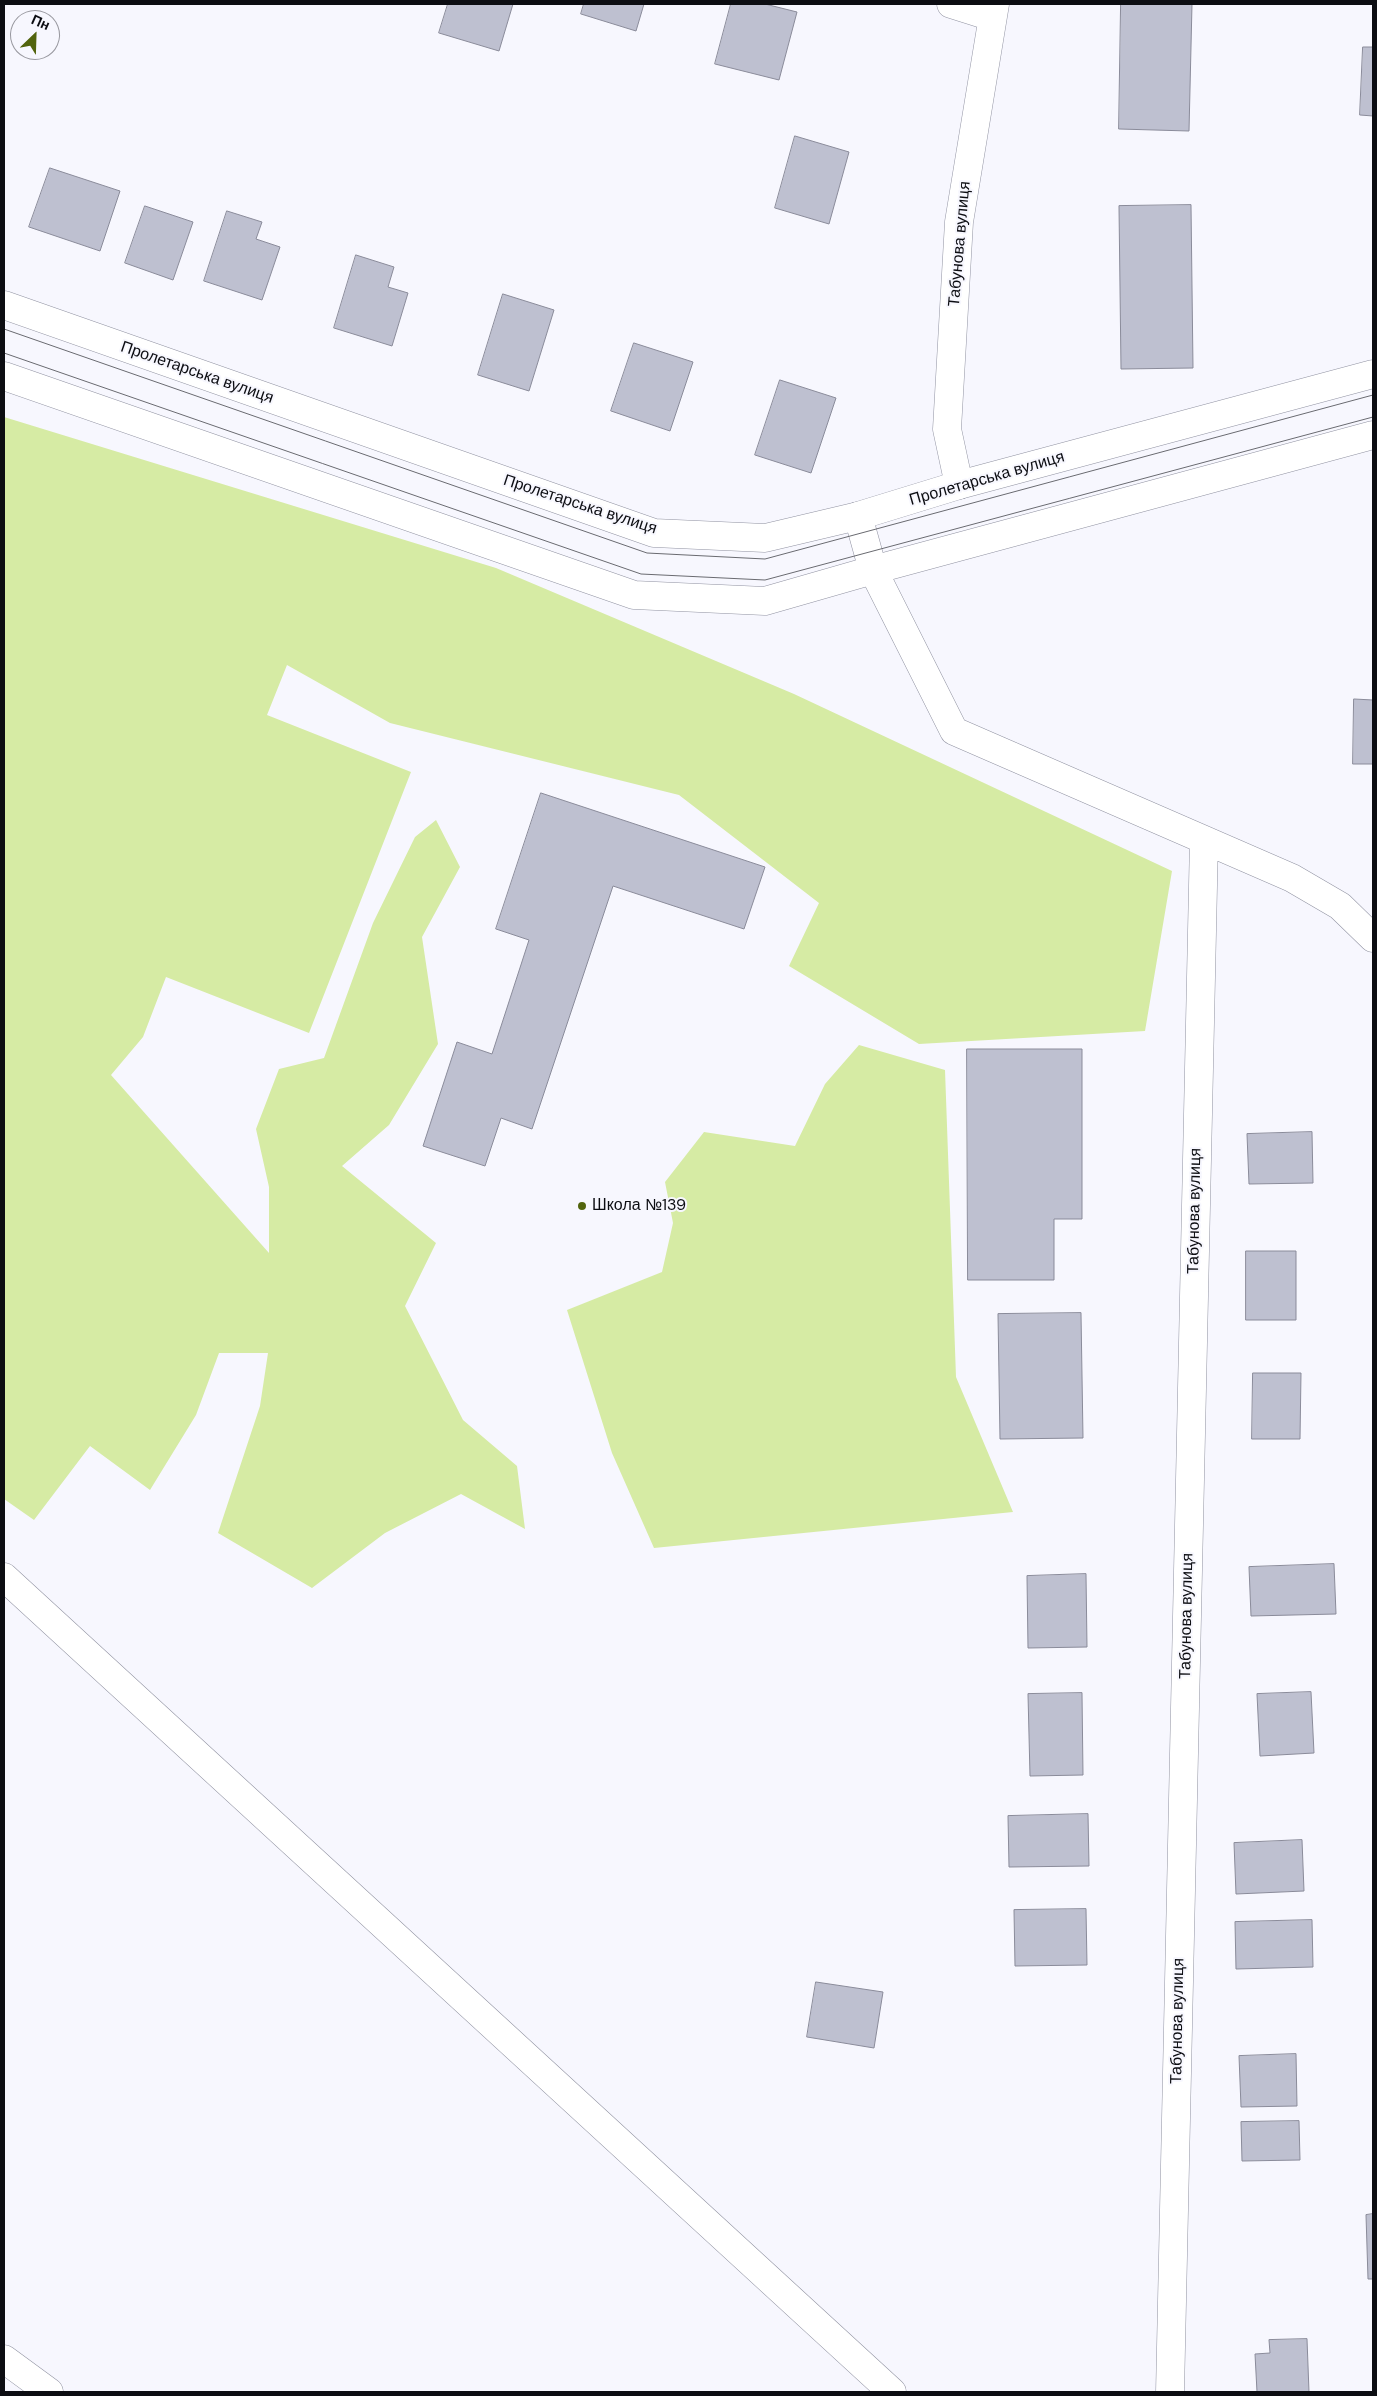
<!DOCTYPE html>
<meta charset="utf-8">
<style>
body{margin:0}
#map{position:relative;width:1377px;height:2396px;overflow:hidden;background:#f7f7fe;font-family:"DM Sans",sans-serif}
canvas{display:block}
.frame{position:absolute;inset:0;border:5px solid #0c0d12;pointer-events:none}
.north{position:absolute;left:10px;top:10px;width:50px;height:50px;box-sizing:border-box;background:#f7f7fe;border:1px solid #9999a0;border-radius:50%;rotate:24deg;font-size:14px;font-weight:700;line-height:20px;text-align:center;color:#0c0d12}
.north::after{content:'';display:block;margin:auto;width:18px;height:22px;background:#52640d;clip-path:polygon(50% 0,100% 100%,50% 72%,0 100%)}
</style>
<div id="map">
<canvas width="1377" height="2396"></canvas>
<div class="frame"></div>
<div class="north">Пн</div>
</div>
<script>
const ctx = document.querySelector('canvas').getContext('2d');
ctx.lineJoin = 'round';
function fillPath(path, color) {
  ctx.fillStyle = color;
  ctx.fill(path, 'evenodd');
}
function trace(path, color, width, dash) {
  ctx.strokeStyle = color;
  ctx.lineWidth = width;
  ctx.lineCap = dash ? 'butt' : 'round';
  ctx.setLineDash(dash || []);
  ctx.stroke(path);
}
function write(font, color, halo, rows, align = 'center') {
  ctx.font = font + ' "DM Sans",sans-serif';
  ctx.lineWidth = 4;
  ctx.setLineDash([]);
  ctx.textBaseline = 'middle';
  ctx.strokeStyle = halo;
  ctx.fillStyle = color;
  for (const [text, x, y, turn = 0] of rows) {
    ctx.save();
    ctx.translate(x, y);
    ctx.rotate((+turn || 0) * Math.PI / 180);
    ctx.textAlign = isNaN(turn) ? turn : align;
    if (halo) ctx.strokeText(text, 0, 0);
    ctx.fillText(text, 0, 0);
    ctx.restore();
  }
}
const green = new Path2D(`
 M 4,417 L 496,568 L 794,694 L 1172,871 L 1145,1031 L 919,1044 L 789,966 L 819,903 L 679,795 L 390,723 L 287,665 L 267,715 L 411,772 L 309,1033 L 166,977 L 143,1037 L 111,1075 L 269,1253 L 269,1187 L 256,1129 L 279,1069 L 324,1058 L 373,923 L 415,837 L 436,820 L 460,867 L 422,937 L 438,1044 L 389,1125 L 342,1166 L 436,1243 L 405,1306 L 463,1420 L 517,1466 L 525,1529 L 461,1494 L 385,1533 L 312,1588 L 218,1533 L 260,1406 L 268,1353 L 219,1353 L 196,1415 L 150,1490 L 90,1446 L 34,1520 L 4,1499 Z
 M 859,1045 L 945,1070 L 956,1377 L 1013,1512 L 654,1548 L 612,1453 L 567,1310 L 662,1272 L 673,1223 L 665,1182 L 704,1132 L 795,1146 L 825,1084 Z`);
const building = new Path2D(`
 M 448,4 L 513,4 L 499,51 L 439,33 Z
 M 584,4 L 644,4 L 636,31 L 581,14 Z
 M 731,4 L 765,4 L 797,12 L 779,80 L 715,64 Z
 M 1121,4 L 1192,4 L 1189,131 L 1119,129 Z
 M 1363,47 L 1373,47 L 1373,116 L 1360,115 Z
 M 795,136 L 849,152 L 829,224 L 775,208 Z
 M 50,168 L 120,191 L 100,251 L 29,227 Z
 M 1191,205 L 1193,368 L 1121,369 L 1119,206 Z
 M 145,206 L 193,222 L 173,280 L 125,263 Z
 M 227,211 L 262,222 L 256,239 L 280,247 L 262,300 L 204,281 Z
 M 356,255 L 394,267 L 388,287 L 408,293 L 392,346 L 334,328 Z
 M 503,294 L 554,310 L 529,391 L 478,375 Z
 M 634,343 L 693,362 L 670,431 L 611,411 Z
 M 780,380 L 836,398 L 811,473 L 755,455 Z
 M 1354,699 L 1373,700 L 1373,764 L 1353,764 Z
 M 541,793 L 765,867 L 744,929 L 613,886 L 532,1129 L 501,1118 L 485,1166 L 423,1146 L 457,1042 L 492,1054 L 529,940 L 496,929 Z
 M 967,1049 L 1082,1049 L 1082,1219 L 1054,1219 L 1054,1280 L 968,1280 Z
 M 1312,1132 L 1313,1183 L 1249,1184 L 1247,1134 Z
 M 1246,1251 L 1296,1251 L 1296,1320 L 1246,1320 Z
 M 1081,1313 L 1083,1438 L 1000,1439 L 998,1314 Z
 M 1253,1373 L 1301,1373 L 1300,1439 L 1252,1439 Z
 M 1334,1564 L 1336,1614 L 1251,1616 L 1249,1567 Z
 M 1086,1574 L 1087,1647 L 1028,1648 L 1027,1576 Z
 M 1311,1692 L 1314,1753 L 1260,1756 L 1257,1694 Z
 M 1082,1693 L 1083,1775 L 1030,1776 L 1028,1694 Z
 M 1088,1814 L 1089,1866 L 1009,1867 L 1008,1816 Z
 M 1302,1840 L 1304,1891 L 1236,1894 L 1234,1843 Z
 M 1086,1909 L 1087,1965 L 1015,1966 L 1014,1910 Z
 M 1312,1920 L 1313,1967 L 1236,1969 L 1235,1922 Z
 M 816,1982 L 883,1992 L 874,2048 L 807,2037 Z
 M 1296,2054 L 1297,2106 L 1241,2107 L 1239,2056 Z
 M 1299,2121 L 1300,2160 L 1242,2161 L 1241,2122 Z
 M 1373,2214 L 1373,2279 L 1368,2279 L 1366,2215 Z
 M 1307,2339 L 1309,2392 L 1257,2392 L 1255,2354 L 1270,2353 L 1269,2340 Z`);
const minor = new Path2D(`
 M 951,4 L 992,17
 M 959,485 L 947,429 L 959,222 L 995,4
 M 858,516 L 873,570 L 954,731 L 1292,878 L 1340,906 L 1373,938
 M 4,1577 L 892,2392
 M 4,2359 L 49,2392
 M 1170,2392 L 1204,840`);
const major = new Path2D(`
 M 4,305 L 654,533 L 765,538 L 858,516 L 959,485 L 1373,374
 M 4,376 L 634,595 L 765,601 L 873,570 L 1373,435`);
const tram = new Path2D(`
 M 4,329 L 647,553 L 765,559 L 1373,395
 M 4,353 L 641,574 L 765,580 L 1373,417`);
const markers = [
 [582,1206,5,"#52640d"]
];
const streetNames = [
 ["Табунова вулиця",960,244,-85],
 ["Пролетарська вулиця",197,373,19],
 ["Пролетарська вулиця",987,479,-16],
 ["Пролетарська вулиця",580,505,18],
 ["Табунова вулиця",1195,1211,-89],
 ["Табунова вулиця",1187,1616,-89],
 ["Табунова вулиця",1178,2021,-89]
];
const poiNames = [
 ["Школа №139",592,1206]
];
fillPath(green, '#d6eba4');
fillPath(building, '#bec0d0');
trace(building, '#8a8b9a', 1);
trace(minor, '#9193a2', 29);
trace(major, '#9193a2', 29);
trace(minor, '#fff', 28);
trace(major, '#fff', 28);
trace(tram, '#696a70', 1);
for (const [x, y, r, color] of markers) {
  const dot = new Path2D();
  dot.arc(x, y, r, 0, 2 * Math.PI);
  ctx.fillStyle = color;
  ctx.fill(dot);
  trace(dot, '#f7f7fe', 2);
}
write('16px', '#0c0d12', '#f7f7fe', streetNames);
write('16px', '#0c0d12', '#f7f7fe', poiNames, 'left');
</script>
